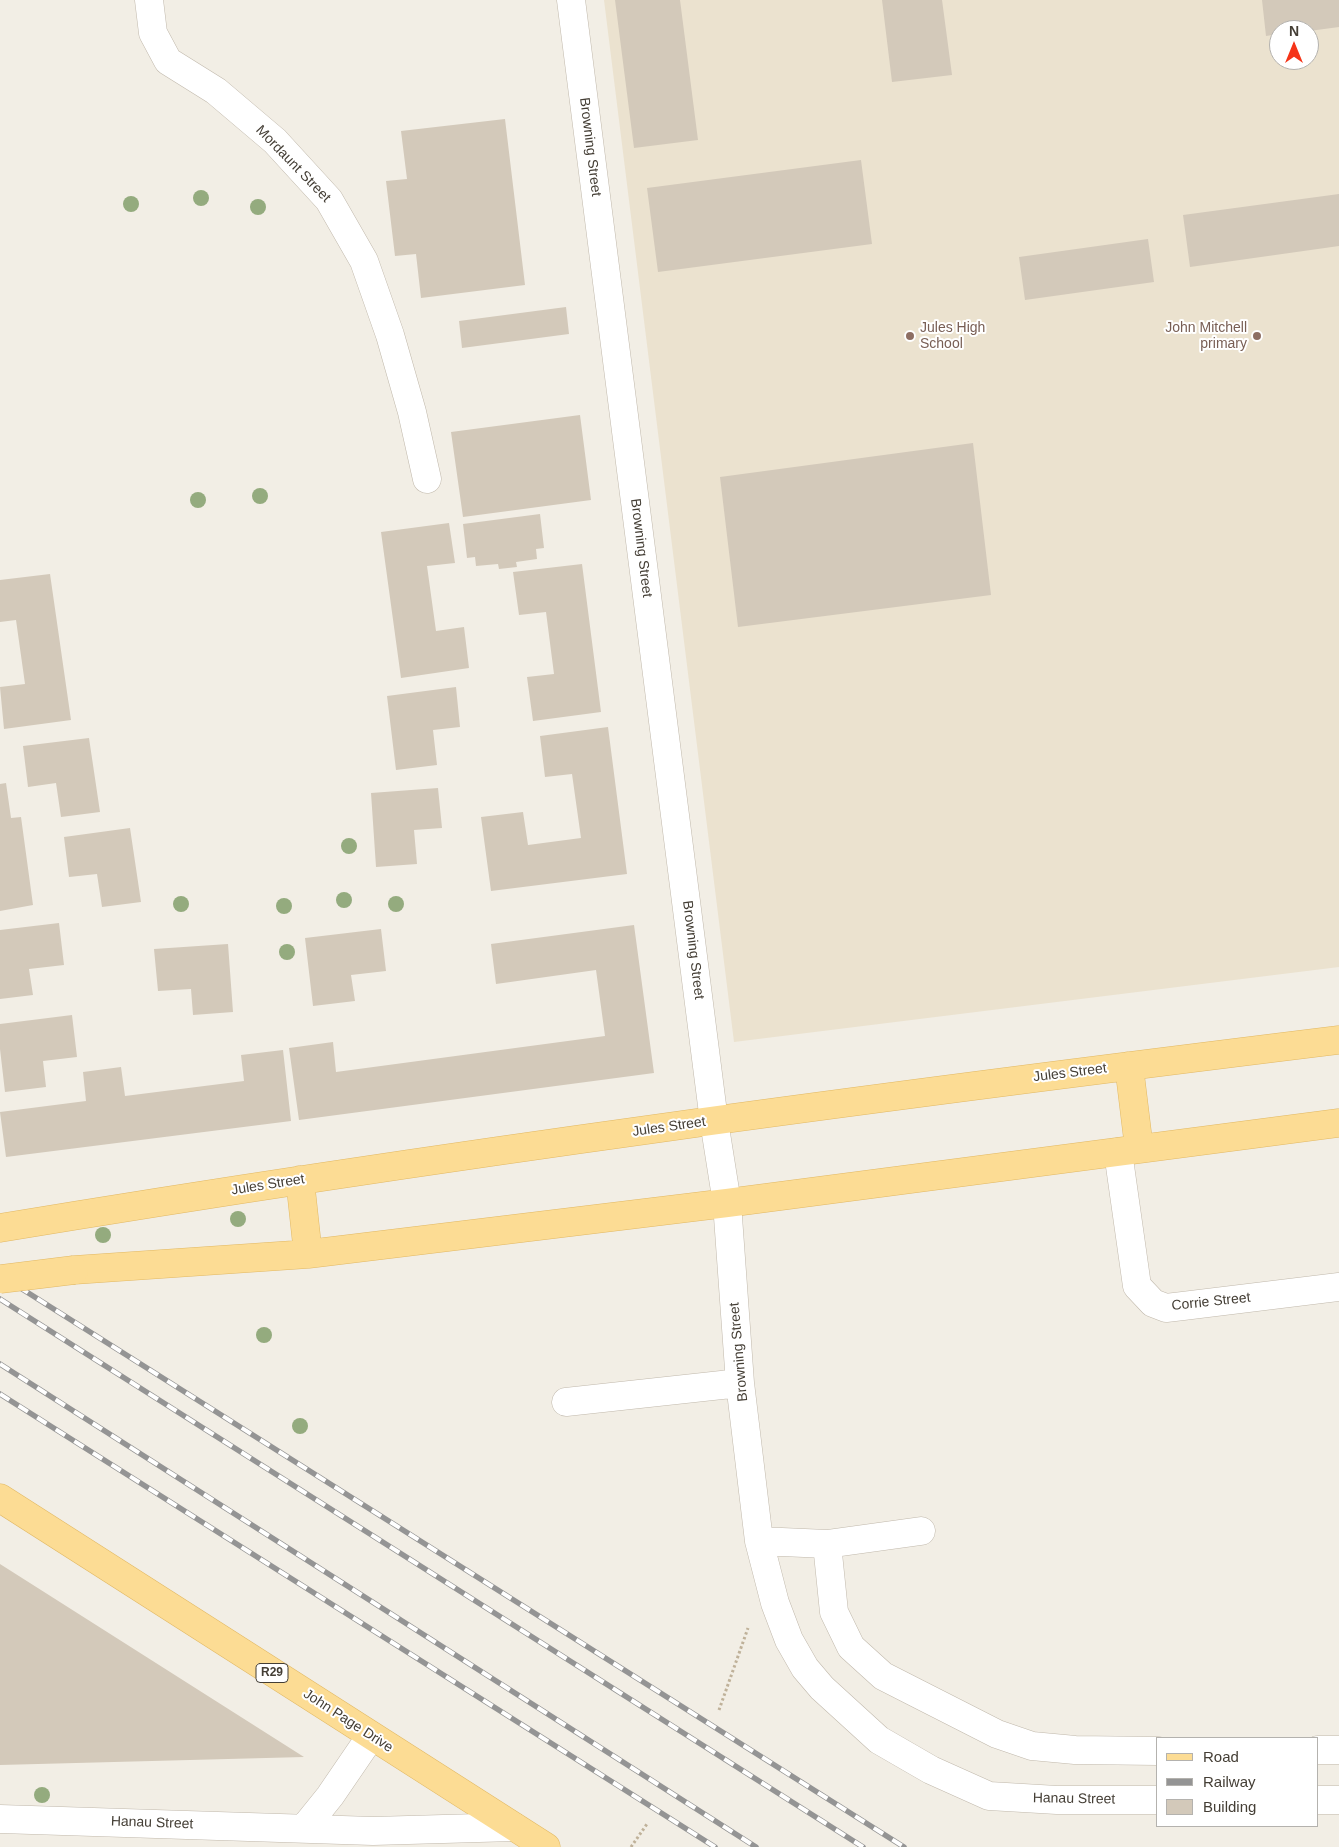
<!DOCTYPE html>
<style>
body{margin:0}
#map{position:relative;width:1339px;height:1847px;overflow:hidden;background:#f2eee5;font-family:Helvetica,sans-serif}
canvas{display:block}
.legend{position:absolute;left:1156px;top:1737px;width:162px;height:90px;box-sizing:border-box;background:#fff;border:1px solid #b4b2ae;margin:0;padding:6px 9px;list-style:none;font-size:15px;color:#443e35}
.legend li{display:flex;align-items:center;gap:10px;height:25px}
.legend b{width:25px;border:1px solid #b4b2ae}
.north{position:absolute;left:1269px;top:20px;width:50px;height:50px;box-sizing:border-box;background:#fff;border:1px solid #b4b2ae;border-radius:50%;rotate:0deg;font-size:14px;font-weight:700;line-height:20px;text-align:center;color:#443e35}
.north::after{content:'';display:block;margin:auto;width:18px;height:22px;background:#f53418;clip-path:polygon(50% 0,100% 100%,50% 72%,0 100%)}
</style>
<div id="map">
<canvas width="1339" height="1847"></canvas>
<ul class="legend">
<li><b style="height:6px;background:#fcdc94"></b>Road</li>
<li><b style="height:6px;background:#949494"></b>Railway</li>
<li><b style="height:14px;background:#d3c9ba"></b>Building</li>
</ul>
<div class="north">N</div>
</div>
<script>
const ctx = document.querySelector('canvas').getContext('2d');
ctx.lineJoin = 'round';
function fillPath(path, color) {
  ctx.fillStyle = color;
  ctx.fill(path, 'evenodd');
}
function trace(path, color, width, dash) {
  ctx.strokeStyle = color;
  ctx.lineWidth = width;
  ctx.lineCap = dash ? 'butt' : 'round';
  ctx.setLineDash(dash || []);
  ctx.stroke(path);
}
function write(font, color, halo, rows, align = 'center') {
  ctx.font = font + ' Helvetica,sans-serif';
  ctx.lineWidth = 4;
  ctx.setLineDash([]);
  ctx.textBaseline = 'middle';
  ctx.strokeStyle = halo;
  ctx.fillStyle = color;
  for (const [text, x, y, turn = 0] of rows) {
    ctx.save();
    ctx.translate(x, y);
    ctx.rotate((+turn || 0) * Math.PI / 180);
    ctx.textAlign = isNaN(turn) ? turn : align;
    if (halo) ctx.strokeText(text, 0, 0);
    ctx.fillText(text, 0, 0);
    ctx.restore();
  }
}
const education = new Path2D(`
 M 604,0 L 1339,0 L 1339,967 L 734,1042 ZM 1279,30 L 1309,30 L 1309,60 L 1279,60 Z`);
const building = new Path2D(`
 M 615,0 L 680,0 L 698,140 L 634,148 Z
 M 882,0 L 942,0 L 952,75 L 892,82 Z
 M 1262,0 L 1339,0 L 1339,27 L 1309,31 L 1279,30 L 1279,34 L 1266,36 Z
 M 505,119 L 525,285 L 421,298 L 416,254 L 395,256 L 386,181 L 407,179 L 401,131 Z
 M 861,160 L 872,244 L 658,272 L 647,188 Z
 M 1339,194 L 1339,246 L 1190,267 L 1183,215 Z
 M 1148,239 L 1154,282 L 1025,300 L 1019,257 Z
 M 566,307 L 569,334 L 462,348 L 459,321 Z
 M 580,415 L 591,500 L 463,517 L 451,432 Z
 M 973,443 L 991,595 L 738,627 L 720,477 Z
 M 540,514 L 544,548 L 536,549 L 537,559 L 516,562 L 517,567 L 499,569 L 498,564 L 476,566 L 475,557 L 467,558 L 463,524 Z
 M 449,523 L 455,563 L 427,566 L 436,631 L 464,627 L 469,668 L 401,678 L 381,532 Z
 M 582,564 L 601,712 L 533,721 L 527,677 L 554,674 L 546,612 L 519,615 L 513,572 Z
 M 50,574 L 71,720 L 4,729 L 0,687 L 25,684 L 16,620 L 0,622 L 0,580 Z
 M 456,687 L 460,727 L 433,730 L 437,765 L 396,770 L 387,696 Z
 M 608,727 L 627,874 L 491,891 L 481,817 L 523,812 L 528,845 L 581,838 L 572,774 L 545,777 L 540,736 Z
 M 89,738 L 100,812 L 61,817 L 56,783 L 28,787 L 23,746 Z
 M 6,783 L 11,818 L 21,817 L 33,905 L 0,911 L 0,784 Z
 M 438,788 L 442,828 L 414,830 L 417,864 L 376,867 L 371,793 Z
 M 130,828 L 141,902 L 102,907 L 97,874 L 69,877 L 64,837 Z
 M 59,923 L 64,965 L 29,969 L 33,995 L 0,999 L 0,930 Z
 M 634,925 L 654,1073 L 299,1120 L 289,1048 L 333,1042 L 336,1072 L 605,1036 L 596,970 L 496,984 L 491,944 Z
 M 381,929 L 386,971 L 351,975 L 355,1001 L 313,1006 L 305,938 Z
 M 228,944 L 233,1012 L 193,1015 L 191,989 L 158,991 L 154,949 Z
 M 72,1015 L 77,1057 L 43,1061 L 46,1087 L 5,1092 L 0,1049 L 0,1024 Z
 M 283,1050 L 291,1121 L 6,1157 L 0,1112 L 86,1101 L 83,1072 L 121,1067 L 125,1096 L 244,1081 L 241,1055 Z
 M 0,1564 L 304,1757 L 0,1765 Z`);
const path = new Path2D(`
 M 719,1710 L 748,1628
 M 631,1847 L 647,1824`);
const minor = new Path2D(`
 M 149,0 L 153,33 L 168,61 L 216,91 L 275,141 L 329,200 L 364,261 L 390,335 L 412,412 L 427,479
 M 571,0 L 714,1121 L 727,1203 L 740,1383 L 759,1541 L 775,1603 L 789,1640 L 805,1668 L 822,1688 L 879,1740 L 931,1770 L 989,1796 L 1057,1800 L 1158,1800
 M 1118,1152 L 1137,1286 L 1153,1303 L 1166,1308 L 1183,1306 L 1339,1287
 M 566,1402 L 740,1383
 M 759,1541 L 827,1544 L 834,1612 L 851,1647 L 883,1676 L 997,1734 L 1032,1746 L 1075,1750 L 1158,1751
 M 827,1544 L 921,1531
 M 1318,1750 L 1339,1750
 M 1318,1800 L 1339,1800
 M 0,1819 L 373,1831 L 514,1827
 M 305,1827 L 330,1796 L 371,1736`);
const major = new Path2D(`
 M 1129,1066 L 1139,1148
 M 300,1180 L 308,1254
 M 0,1228 C 445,1154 892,1095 1339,1040
 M 74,1270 L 308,1254 L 727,1203 L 1339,1123
 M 0,1498 L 546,1847`);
const rail = new Path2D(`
 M 0,1275 L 904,1847
 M 0,1299 L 863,1847
 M 0,1364 L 756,1847
 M 0,1394 L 715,1847`);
const majorBridge = new Path2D(`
 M 0,1279 L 74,1270`);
const trees = [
 [201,198],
 [131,204],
 [258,207],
 [260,496],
 [198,500],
 [349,846],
 [344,900],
 [181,904],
 [396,904],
 [284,906],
 [287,952],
 [238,1219],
 [103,1235],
 [264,1335],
 [300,1426],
 [42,1795]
];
const markers = [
 [910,336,5,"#8d6e63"],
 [1257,336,5,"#8d6e63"]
];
const shields = [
 [272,1673,32]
];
const shieldNames = [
 ["R29",272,1673]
];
const streetNames = [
 ["Browning Street",590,147,83],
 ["Mordaunt Street",293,164,46],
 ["Browning Street",641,548,83],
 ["Browning Street",693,950,83],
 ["Jules Street",1070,1073,-7],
 ["Jules Street",669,1127,-8],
 ["Jules Street",268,1185,-9],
 ["Corrie Street",1211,1302,-6],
 ["Browning Street",739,1352,-95],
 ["John Page Drive",348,1721,33],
 ["Hanau Street",1074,1799,1],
 ["Hanau Street",152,1823,2]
];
const educationNames = [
 ["Jules High",920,328],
 ["School",920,344],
 ["John Mitchell",1247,328,"right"],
 ["primary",1247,344,"right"]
];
fillPath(education, '#ebe2cf');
fillPath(building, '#d3c9ba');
trace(minor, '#c0b8ab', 29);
trace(major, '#e1b864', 29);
trace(path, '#bfb199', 3, [2.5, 2.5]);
trace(minor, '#fff', 28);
trace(major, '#fcdc94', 28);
trace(rail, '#949494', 5.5);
trace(rail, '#fff', 4, [11]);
trace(majorBridge, '#e1b864', 29, []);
trace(majorBridge, '#fcdc94', 28);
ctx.fillStyle = '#94ab7e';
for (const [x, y] of trees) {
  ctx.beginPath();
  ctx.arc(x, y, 8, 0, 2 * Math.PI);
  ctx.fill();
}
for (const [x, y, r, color] of markers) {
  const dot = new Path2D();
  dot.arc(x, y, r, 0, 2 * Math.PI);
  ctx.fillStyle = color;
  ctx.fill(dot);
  trace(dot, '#fff', 2);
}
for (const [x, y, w] of shields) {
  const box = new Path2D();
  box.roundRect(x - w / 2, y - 9.5, w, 19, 4);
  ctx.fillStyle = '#fff';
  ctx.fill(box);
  trace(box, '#443e35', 1);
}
write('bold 12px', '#443e35', null, shieldNames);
write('14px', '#443e35', '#fff', streetNames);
write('14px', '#785e54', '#fff', educationNames, 'left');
</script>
